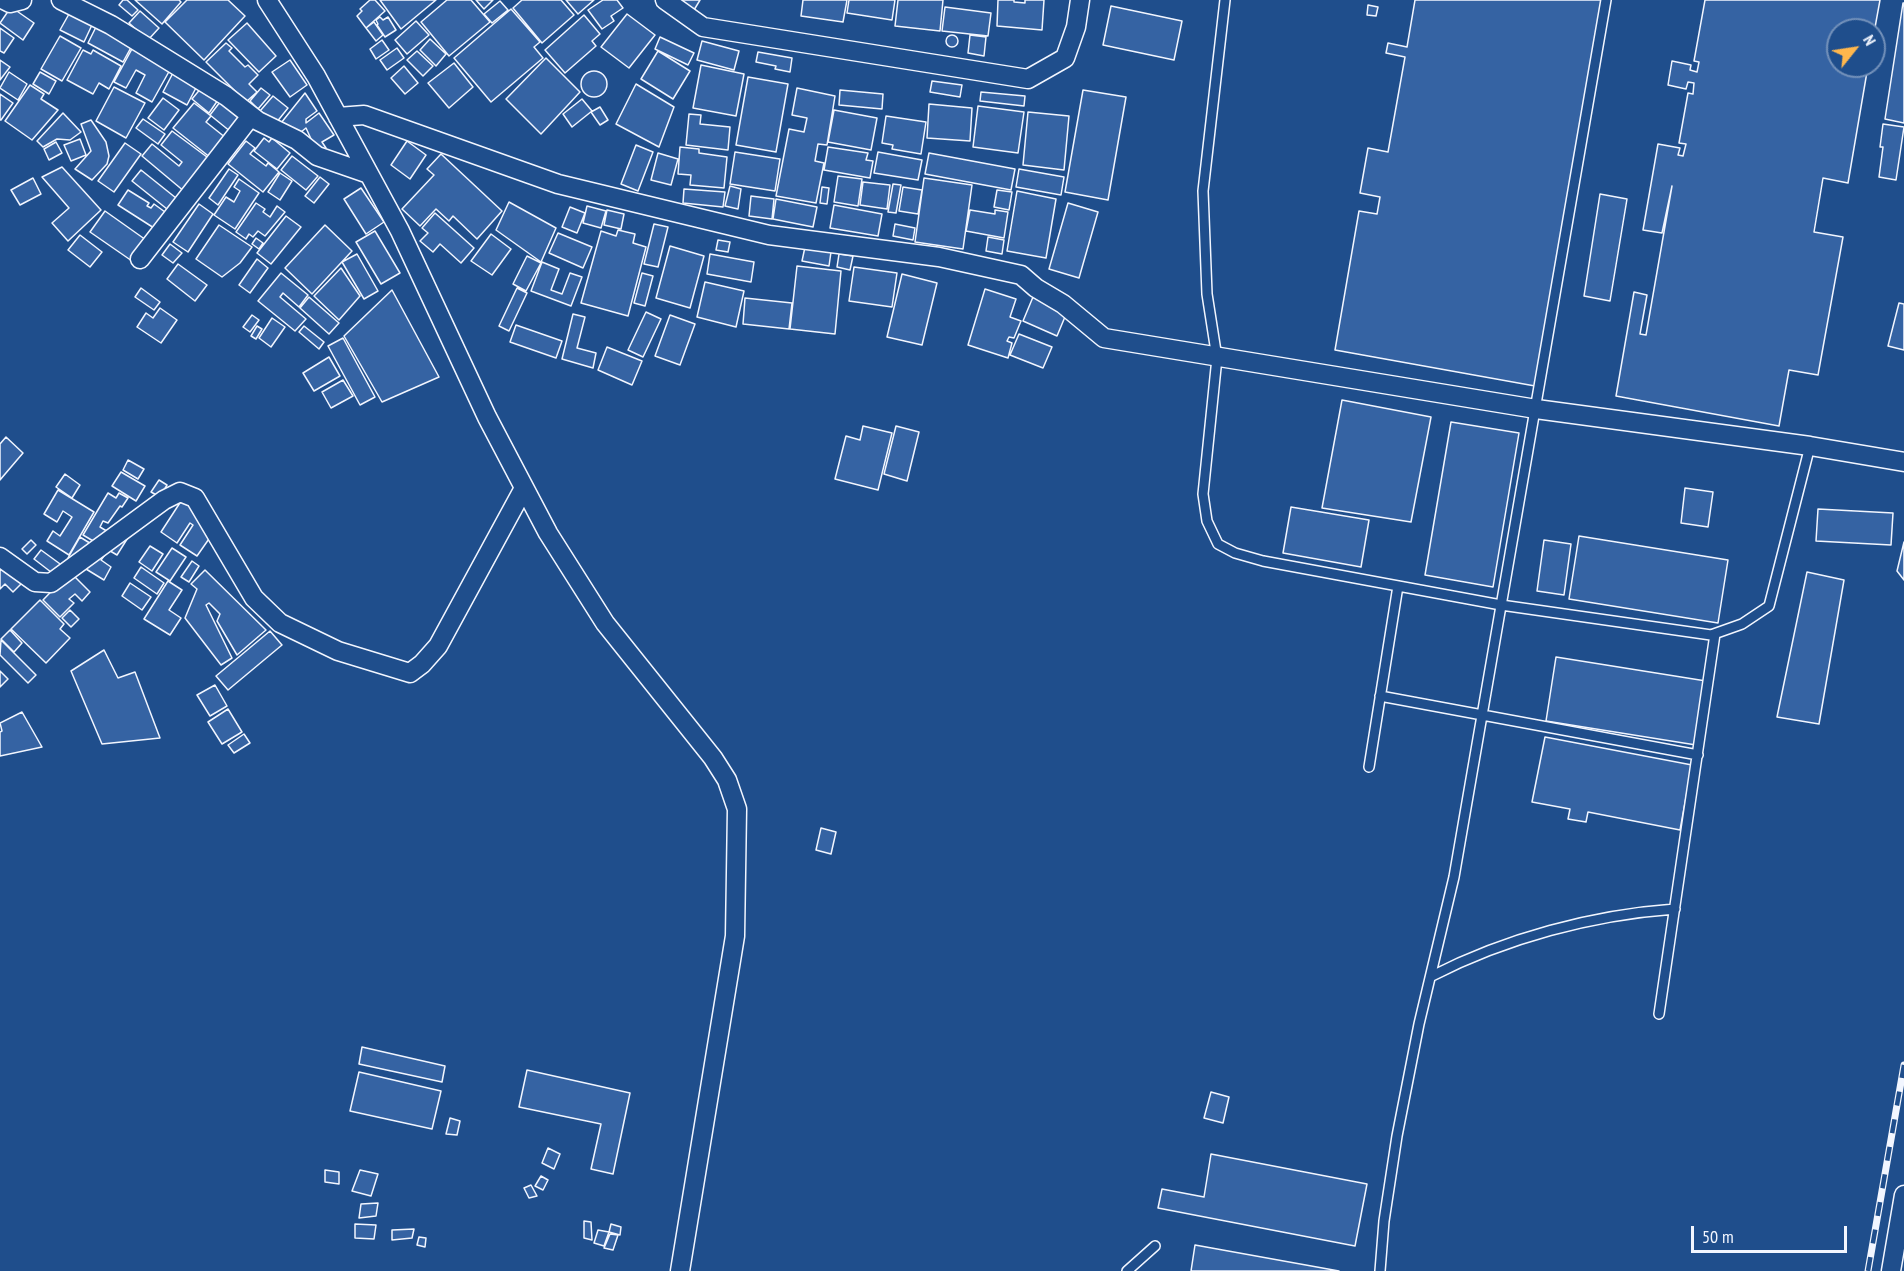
<!DOCTYPE html>
<style>
body{margin:0}
#map{position:relative;width:1904px;height:1271px;overflow:hidden;background:#1f4e8c;font-family:"PT Sans Narrow",sans-serif}
canvas{display:block}
.north{position:absolute;left:1826px;top:18px;width:60px;height:60px;box-sizing:border-box;background:#1f4e8c;border:2px solid #7391ba;border-radius:50%;rotate:60deg;font-size:16px;font-weight:700;line-height:24px;text-align:center;color:#f2f6ff}
.north::after{content:'';display:block;margin:auto;width:21px;height:27px;background:#ffb74d;clip-path:polygon(50% 0,100% 100%,50% 72%,0 100%)}
.scale{position:absolute;left:1691px;top:1226px;width:156px;height:27px;box-sizing:border-box;border:3px solid #f2f6ff;border-top:0;padding-left:8px;font-size:18px;line-height:21px;white-space:nowrap;color:#f2f6ff;-webkit-text-stroke:4px #1f4e8c;paint-order:stroke}
</style>
<div id="map">
<canvas width="1904" height="1271"></canvas>
<div class="north">N</div>
<div class="scale">50 m</div>
</div>
<script>
const ctx = document.querySelector('canvas').getContext('2d');
ctx.lineJoin = 'round';
function fillPath(path, color) {
  ctx.fillStyle = color;
  ctx.fill(path, 'evenodd');
}
function trace(path, color, width, dash) {
  ctx.strokeStyle = color;
  ctx.lineWidth = width;
  ctx.lineCap = dash ? 'butt' : 'round';
  ctx.setLineDash(dash || []);
  ctx.stroke(path);
}
const building = new Path2D(`
 M 123,0 L 127,0 L 138,10 L 132,16 L 119,5 Z
 M 135,0 L 179,0 L 181,2 L 162,24 Z
 M 187,0 L 228,0 L 245,16 L 204,60 L 165,22 Z
 M 370,0 L 375,0 L 385,11 L 366,28 L 357,16 L 362,11 L 360,9 Z
 M 380,0 L 436,0 L 401,29 Z
 M 447,0 L 471,0 L 490,22 L 449,56 L 421,22 Z
 M 476,0 L 493,0 L 484,9 Z
 M 522,0 L 561,0 L 574,15 L 542,43 L 513,8 Z
 M 566,0 L 594,0 L 578,14 Z
 M 603,0 L 617,0 L 623,8 L 611,16 L 614,21 L 602,29 L 588,10 Z
 M 678,0 L 700,0 L 694,10 Z
 M 803,0 L 847,0 L 843,22 L 801,16 Z
 M 849,0 L 895,0 L 892,20 L 847,13 Z
 M 898,0 L 943,0 L 940,31 L 895,26 Z
 M 998,0 L 1014,0 L 1014,2 L 1025,3 L 1025,0 L 1044,0 L 1042,30 L 997,26 Z
 M 1415,0 L 1602,0 L 1535,386 L 1335,350 L 1359,211 L 1377,214 L 1380,197 L 1360,193 L 1368,148 L 1388,152 L 1405,57 L 1386,53 L 1388,43 L 1407,47 Z
 M 1705,0 L 1880,0 L 1874,33 L 1874,30 L 1838,30 L 1838,66 L 1868,66 L 1848,183 L 1823,178 L 1814,232 L 1843,237 L 1818,375 L 1789,370 L 1779,426 L 1616,396 L 1634,292 L 1647,295 L 1640,334 L 1646,335 L 1672,186 L 1662,233 L 1643,230 L 1658,144 L 1680,148 L 1678,155 L 1683,156 L 1686,144 L 1679,143 L 1688,93 L 1693,94 L 1694,83 L 1688,82 L 1686,89 L 1668,85 L 1672,61 L 1691,65 L 1690,70 L 1697,72 L 1699,62 L 1694,61 Z
 M 500,1 L 508,10 L 492,23 L 484,14 Z
 M 1903,3 L 1904,3 L 1904,123 L 1885,119 Z
 M 1368,5 L 1378,7 L 1376,16 L 1367,15 Z
 M 1111,6 L 1182,21 L 1174,60 L 1103,45 Z
 M 11,7 L 34,23 L 23,40 L 0,23 Z
 M 945,7 L 991,13 L 988,36 L 942,31 Z
 M 511,9 L 540,42 L 534,47 L 543,58 L 491,102 L 454,58 Z
 M 140,11 L 159,28 L 148,40 L 129,23 Z
 M 69,14 L 92,25 L 84,42 L 60,30 Z
 M 627,14 L 655,35 L 629,68 L 601,47 Z
 M 584,15 L 600,34 L 592,41 L 596,46 L 565,73 L 545,50 Z
 M 380,17 L 383,20 L 388,17 L 396,30 L 385,37 L 377,25 L 378,24 L 376,20 Z
 M 416,21 L 429,35 L 407,54 L 395,40 Z
 M 374,22 L 383,35 L 376,41 L 366,28 Z
 M 247,23 L 276,56 L 259,72 L 228,40 Z
 M 96,27 L 134,42 L 123,62 L 88,43 Z
 M 0,28 L 14,38 L 4,53 L 0,51 Z
 M946 41a6 6 0 1 1 12 0a6 6 0 1 1-12 0Z
 M 970,35 L 986,37 L 984,56 L 968,53 Z
 M 60,36 L 81,48 L 62,81 L 41,69 Z
 M 660,37 L 694,53 L 688,65 L 655,49 Z
 M 430,39 L 446,54 L 436,66 L 420,50 Z
 M 382,40 L 389,50 L 376,59 L 370,49 Z
 M 702,41 L 739,51 L 734,70 L 697,60 Z
 M 226,43 L 232,48 L 229,51 L 245,67 L 248,65 L 258,75 L 249,84 L 257,92 L 246,102 L 206,62 Z
 M 133,47 L 171,68 L 152,102 L 136,93 L 145,75 L 136,70 L 126,88 L 114,82 Z
 M 397,48 L 404,58 L 387,70 L 380,60 Z
 M 83,50 L 91,54 L 93,50 L 121,66 L 109,89 L 99,83 L 93,94 L 67,80 Z
 M 417,51 L 433,66 L 423,76 L 407,60 Z
 M 658,51 L 690,71 L 673,99 L 641,79 Z
 M 758,52 L 792,58 L 790,72 L 775,69 L 776,66 L 756,62 Z
 M 546,58 L 580,92 L 541,134 L 506,99 Z
 M 0,60 L 10,67 L 0,80 Z
 M 290,60 L 307,85 L 290,97 L 272,72 Z
 M 454,63 L 473,87 L 449,108 L 428,83 Z
 M 701,65 L 744,74 L 736,116 L 693,108 Z
 M 404,66 L 418,83 L 405,94 L 391,78 Z
 M581 84a13 13 0 1 1 26 0a13 13 0 1 1-26 0Z
 M 174,71 L 198,84 L 187,105 L 163,92 Z
 M 9,72 L 27,84 L 18,100 L 0,88 Z
 M 40,72 L 56,81 L 49,94 L 33,84 Z
 M 748,77 L 788,84 L 776,152 L 736,145 Z
 M 932,81 L 962,85 L 960,97 L 930,92 Z
 M 636,84 L 674,107 L 659,147 L 616,124 Z
 M 30,85 L 44,94 L 41,99 L 58,110 L 32,140 L 5,121 Z
 M 114,87 L 145,103 L 126,138 L 96,121 Z
 M 202,87 L 218,100 L 209,113 L 192,99 Z
 M 261,88 L 270,95 L 258,109 L 250,101 Z
 M 797,88 L 835,96 L 827,145 L 818,144 L 815,161 L 824,163 L 816,203 L 776,196 L 789,129 L 804,132 L 807,118 L 792,115 Z
 M 840,90 L 883,94 L 882,109 L 839,105 Z
 M 1083,90 L 1126,97 L 1108,200 L 1065,192 Z
 M 981,92 L 1025,96 L 1024,106 L 980,101 Z
 M 305,93 L 317,111 L 306,119 L 306,123 L 319,113 L 334,135 L 322,142 L 326,148 L 317,152 L 306,128 L 296,136 L 281,123 Z
 M 0,94 L 13,103 L 1,120 L 0,120 Z
 M 273,96 L 288,108 L 276,123 L 260,111 Z
 M 163,98 L 179,110 L 164,130 L 148,118 Z
 M 582,99 L 592,111 L 572,127 L 563,114 Z
 M 220,102 L 241,120 L 231,132 L 210,115 Z
 M 194,103 L 211,116 L 206,122 L 226,138 L 211,158 L 173,128 Z
 M 929,104 L 972,108 L 970,141 L 927,138 Z
 M 978,106 L 1024,112 L 1018,153 L 973,147 Z
 M 600,107 L 608,120 L 600,125 L 591,112 Z
 M 834,110 L 877,118 L 871,150 L 828,142 Z
 M 1028,112 L 1069,116 L 1064,170 L 1023,165 Z
 M 63,113 L 81,132 L 70,140 L 57,139 L 43,147 L 37,141 Z
 M 689,114 L 701,115 L 700,124 L 730,127 L 728,150 L 686,145 Z
 M 886,116 L 926,122 L 921,154 L 892,149 L 893,145 L 882,143 Z
 M 143,119 L 165,134 L 158,144 L 136,128 Z
 M 91,120 L 106,142 L 109,156 L 107,164 L 92,180 L 75,169 L 91,151 L 81,124 Z
 M 1883,124 L 1904,127 L 1896,180 L 1879,177 L 1883,147 L 1880,147 Z
 M 172,131 L 211,160 L 185,192 L 142,156 L 152,144 L 179,166 L 182,162 L 161,145 Z
 M 264,138 L 269,142 L 272,138 L 290,153 L 277,169 L 254,151 Z
 M 80,139 L 86,155 L 71,161 L 64,145 Z
 M 246,141 L 255,148 L 250,154 L 266,166 L 268,163 L 279,172 L 263,192 L 228,164 Z
 M 407,141 L 426,155 L 410,179 L 391,165 Z
 M 56,142 L 62,153 L 49,160 L 44,149 Z
 M 125,143 L 141,154 L 114,192 L 98,181 Z
 M 636,145 L 653,152 L 638,191 L 621,184 Z
 M 680,147 L 699,149 L 699,153 L 727,157 L 724,188 L 690,185 L 691,175 L 678,174 Z
 M 828,147 L 868,153 L 866,160 L 873,161 L 870,178 L 824,170 Z
 M 735,152 L 780,159 L 775,191 L 730,184 Z
 M 878,152 L 922,160 L 918,180 L 874,173 Z
 M 658,153 L 678,159 L 671,185 L 651,180 Z
 M 929,153 L 1015,169 L 1011,190 L 925,174 Z
 M 441,154 L 502,211 L 477,239 L 453,216 L 449,221 L 436,209 L 420,226 L 402,209 L 434,175 L 427,169 Z
 M 292,156 L 318,176 L 306,190 L 281,170 Z
 M 62,167 L 101,210 L 68,241 L 52,223 L 69,208 L 42,177 Z
 M 229,169 L 238,175 L 218,205 L 209,198 Z
 M 1019,169 L 1064,177 L 1061,195 L 1016,187 Z
 M 141,170 L 176,198 L 167,209 L 132,181 Z
 M 280,173 L 292,181 L 280,200 L 268,192 Z
 M 838,176 L 862,179 L 858,206 L 834,202 Z
 M 320,177 L 329,184 L 314,203 L 305,196 Z
 M 33,178 L 41,194 L 20,205 L 11,190 Z
 M 924,178 L 972,185 L 963,249 L 915,242 Z
 M 239,179 L 259,193 L 235,229 L 214,215 L 226,197 L 234,202 L 240,191 L 234,187 Z
 M 863,182 L 890,185 L 887,209 L 860,205 Z
 M 893,184 L 901,185 L 896,213 L 888,212 Z
 M 730,186 L 741,189 L 738,209 L 725,206 Z
 M 822,187 L 829,188 L 827,204 L 820,203 Z
 M 903,187 L 922,190 L 918,214 L 899,211 Z
 M 361,188 L 384,222 L 366,234 L 344,199 Z
 M 684,189 L 725,192 L 723,207 L 683,203 Z
 M 128,190 L 149,203 L 147,206 L 151,208 L 154,204 L 165,212 L 154,228 L 118,205 Z
 M 997,190 L 1012,192 L 1009,210 L 994,207 Z
 M 1017,191 L 1056,199 L 1046,258 L 1007,251 Z
 M 1600,194 L 1627,199 L 1610,301 L 1584,296 Z
 M 751,196 L 774,199 L 772,219 L 749,216 Z
 M 776,199 L 817,207 L 813,227 L 773,219 Z
 M 509,202 L 556,228 L 541,262 L 496,230 Z
 M 256,203 L 265,209 L 263,212 L 270,217 L 277,206 L 285,212 L 265,236 L 258,231 L 253,237 L 249,234 L 246,239 L 236,232 Z
 M 1068,203 L 1098,212 L 1079,278 L 1049,269 Z
 M 199,204 L 213,214 L 188,252 L 173,242 Z
 M 834,205 L 882,214 L 878,236 L 830,228 Z
 M 587,206 L 606,211 L 601,228 L 583,223 Z
 M 570,207 L 585,213 L 577,233 L 562,227 Z
 M 607,210 L 624,214 L 621,229 L 604,225 Z
 M 970,210 L 995,214 L 995,210 L 1008,212 L 1004,238 L 966,231 Z
 M 105,211 L 146,240 L 132,261 L 90,232 Z
 M 435,213 L 474,248 L 461,263 L 440,244 L 433,252 L 420,241 L 428,233 L 422,228 Z
 M 286,216 L 301,227 L 271,264 L 257,253 Z
 M 654,224 L 668,227 L 658,267 L 644,264 Z
 M 895,224 L 915,228 L 913,240 L 893,236 Z
 M 219,225 L 252,247 L 240,263 L 222,277 L 196,259 Z
 M 325,225 L 352,251 L 312,294 L 285,268 Z
 M 618,230 L 635,234 L 633,243 L 646,247 L 628,316 L 581,303 L 601,231 L 616,236 Z
 M 375,231 L 400,273 L 381,284 L 356,242 Z
 M 558,233 L 592,247 L 583,268 L 549,253 Z
 M 491,234 L 511,249 L 492,275 L 471,261 Z
 M 80,235 L 102,252 L 90,267 L 68,250 Z
 M 988,237 L 1004,240 L 1002,254 L 986,251 Z
 M 256,238 L 263,243 L 259,249 L 252,244 Z
 M 718,240 L 730,242 L 728,252 L 716,250 Z
 M 170,244 L 182,253 L 173,263 L 162,255 Z
 M 670,246 L 704,256 L 690,308 L 656,298 Z
 M 805,247 L 831,252 L 829,266 L 802,261 Z
 M 357,254 L 378,291 L 364,299 L 342,262 Z
 M 710,254 L 754,262 L 751,282 L 707,274 Z
 M 839,254 L 853,256 L 850,270 L 837,267 Z
 M 527,256 L 541,263 L 526,291 L 513,284 Z
 M 257,259 L 268,268 L 250,293 L 239,285 Z
 M 542,262 L 559,269 L 551,290 L 562,294 L 570,273 L 582,277 L 571,306 L 531,291 Z
 M 178,264 L 207,285 L 195,301 L 167,279 Z
 M 797,266 L 841,271 L 835,334 L 790,329 Z
 M 854,267 L 897,273 L 892,307 L 849,301 Z
 M 341,268 L 360,296 L 339,320 L 314,296 Z
 M 281,273 L 308,295 L 299,307 L 283,293 L 280,297 L 306,319 L 295,331 L 258,301 Z
 M 642,273 L 653,276 L 645,306 L 634,303 Z
 M 902,274 L 937,283 L 922,345 L 887,337 Z
 M 705,282 L 744,291 L 736,327 L 697,317 Z
 M 141,288 L 160,302 L 154,310 L 135,297 Z
 M 517,288 L 527,293 L 509,331 L 499,326 Z
 M 985,289 L 1016,299 L 1010,317 L 1021,321 L 1014,338 L 1009,337 L 1007,341 L 1012,343 L 1008,358 L 968,345 Z
 M 392,290 L 439,377 L 382,402 L 344,336 Z
 M 309,297 L 339,323 L 329,334 L 300,308 Z
 M 1033,297 L 1067,312 L 1057,336 L 1023,321 Z
 M 745,298 L 792,303 L 789,329 L 743,324 Z
 M 1899,303 L 1904,304 L 1904,350 L 1888,346 Z
 M 160,308 L 177,320 L 161,343 L 137,327 L 146,313 L 153,318 Z
 M 646,312 L 661,319 L 643,357 L 628,350 Z
 M 573,314 L 585,317 L 577,348 L 596,353 L 593,368 L 562,359 Z
 M 252,315 L 259,320 L 250,332 L 243,327 Z
 M 670,315 L 695,324 L 680,365 L 655,356 Z
 M 272,318 L 285,327 L 271,347 L 259,338 Z
 M 516,325 L 562,341 L 556,358 L 510,342 Z
 M 257,326 L 262,329 L 256,339 L 251,336 Z
 M 304,326 L 324,342 L 319,349 L 299,332 Z
 M 1019,334 L 1052,347 L 1043,368 L 1010,355 Z
 M 343,338 L 375,397 L 360,405 L 328,346 Z
 M 607,347 L 642,361 L 632,385 L 598,370 Z
 M 329,357 L 340,376 L 314,391 L 303,373 Z
 M 343,380 L 353,396 L 331,408 L 322,392 Z
 M 1342,400 L 1431,417 L 1411,522 L 1322,508 Z
 M 1451,422 L 1519,433 L 1493,587 L 1425,575 Z
 M 863,426 L 892,433 L 878,490 L 835,479 L 846,436 L 860,440 Z
 M 896,426 L 919,432 L 907,481 L 884,474 Z
 M 6,437 L 23,453 L 0,480 L 0,444 Z
 M 128,460 L 144,469 L 138,479 L 123,470 Z
 M 121,472 L 145,486 L 136,501 L 112,486 Z
 M 65,474 L 80,485 L 72,498 L 56,487 Z
 M 159,480 L 167,485 L 160,497 L 151,492 Z
 M 1685,488 L 1713,492 L 1708,527 L 1681,523 Z
 M 58,490 L 94,512 L 69,555 L 47,541 L 53,531 L 60,536 L 72,517 L 63,511 L 57,522 L 44,514 Z
 M 108,493 L 116,498 L 119,493 L 128,498 L 122,507 L 120,506 L 108,523 L 103,521 L 100,527 L 115,536 L 129,536 L 117,555 L 83,535 Z
 M 185,495 L 211,536 L 197,556 L 180,545 L 193,525 L 190,523 L 177,543 L 161,532 Z
 M 1291,507 L 1369,520 L 1361,567 L 1283,553 Z
 M 1818,509 L 1893,513 L 1891,545 L 1816,541 Z
 M 1579,536 L 1728,560 L 1718,623 L 1569,599 Z
 M 80,537 L 101,550 L 99,553 L 104,556 L 101,560 L 111,567 L 104,580 L 68,558 Z
 M 31,540 L 36,545 L 27,554 L 22,549 Z
 M 1544,540 L 1571,544 L 1564,595 L 1537,591 Z
 M 1904,542 L 1904,580 L 1897,571 Z
 M 150,546 L 163,554 L 152,571 L 139,562 Z
 M 172,548 L 186,557 L 170,581 L 156,572 Z
 M 41,550 L 67,569 L 60,579 L 34,559 Z
 M 192,561 L 199,566 L 189,582 L 181,577 Z
 M 5,566 L 22,583 L 13,592 L 5,584 L 0,589 L 0,571 Z
 M 141,567 L 164,583 L 157,594 L 134,578 Z
 M 205,570 L 266,630 L 237,655 L 217,621 L 220,614 L 209,603 L 206,605 L 232,658 L 221,665 L 185,618 L 197,589 L 191,584 Z
 M 70,572 L 90,592 L 82,601 L 75,594 L 69,599 L 74,603 L 60,617 L 43,600 Z
 M 1807,572 L 1844,580 L 1819,724 L 1777,717 Z
 M 168,581 L 182,590 L 169,610 L 181,618 L 170,635 L 144,619 Z
 M 130,583 L 151,597 L 142,610 L 122,596 Z
 M 40,600 L 64,624 L 60,629 L 70,638 L 46,663 L 11,629 Z
 M 70,610 L 79,619 L 71,627 L 62,618 Z
 M 10,630 L 22,643 L 14,652 L 1,639 Z
 M 270,631 L 282,645 L 228,690 L 216,676 Z
 M 1,640 L 36,675 L 28,683 L 0,655 Z
 M 104,650 L 118,678 L 135,672 L 160,738 L 102,744 L 71,671 Z
 M 1556,657 L 1706,681 L 1696,745 L 1546,721 Z
 M 0,671 L 8,679 L 0,687 Z
 M 215,685 L 227,706 L 210,716 L 197,695 Z
 M 228,709 L 242,732 L 222,744 L 208,722 Z
 M 22,712 L 42,747 L 0,756 L 0,732 L 2,731 L 0,723 Z
 M 244,734 L 250,743 L 234,753 L 228,745 Z
 M 1545,737 L 1692,765 L 1680,830 L 1588,812 L 1586,822 L 1568,819 L 1570,809 L 1532,802 Z
 M 821,828 L 836,832 L 831,854 L 816,850 Z
 M 362,1047 L 445,1066 L 442,1082 L 359,1064 Z
 M 527,1070 L 630,1093 L 613,1174 L 591,1169 L 601,1124 L 519,1107 Z
 M 359,1072 L 441,1091 L 432,1129 L 350,1111 Z
 M 1211,1092 L 1229,1097 L 1223,1123 L 1204,1118 Z
 M 450,1118 L 460,1121 L 457,1135 L 446,1134 Z
 M 548,1148 L 560,1154 L 554,1169 L 542,1163 Z
 M 1211,1154 L 1367,1184 L 1355,1246 L 1158,1208 L 1162,1189 L 1204,1197 Z
 M 325,1170 L 339,1172 L 339,1184 L 325,1182 Z
 M 360,1170 L 378,1174 L 371,1196 L 352,1191 Z
 M 541,1176 L 548,1180 L 543,1190 L 535,1186 Z
 M 531,1185 L 537,1196 L 529,1198 L 524,1188 Z
 M 378,1203 L 376,1216 L 359,1218 L 361,1204 Z
 M 584,1221 L 591,1222 L 592,1240 L 584,1238 Z
 M 355,1224 L 376,1225 L 374,1239 L 355,1238 Z
 M 611,1224 L 621,1227 L 620,1235 L 609,1232 Z
 M 414,1229 L 412,1238 L 392,1240 L 392,1230 Z
 M 598,1230 L 609,1232 L 604,1246 L 594,1243 Z
 M 610,1234 L 618,1235 L 613,1250 L 604,1248 Z
 M 419,1237 L 426,1238 L 425,1247 L 417,1245 Z
 M 1195,1245 L 1339,1271 L 1191,1271 Z`);
const service = new Path2D(`
 M 1225,0 L 1203,191 L 1207,294 L 1217,358 L 1203,494 L 1207,521 L 1218,544 L 1235,553 L 1263,561 L 1501,605 L 1711,635 L 1742,624 L 1769,606 L 1810,446
 M 1380,696 L 1698,755
 M 1369,767 L 1398,586
 M 1432,976 C 1506,938 1592,915 1675,909
 M 1659,1014 L 1715,634
 M 1127,1271 L 1155,1246
 M 1380,1271 L 1384,1221 L 1397,1136 L 1419,1024 L 1454,877 L 1606,0`);
const minor = new Path2D(`
 M 4,0 L 10,3 L 22,0
 M 61,0 L 111,25 L 226,96 L 258,121 L 297,140 L 317,156 L 369,174
 M 267,0 L 316,76 L 400,231 L 487,417 L 548,533 L 605,623 L 713,758 L 727,780 L 737,809 L 735,936 L 680,1271
 M 665,0 L 703,27 L 1028,79 L 1065,58 L 1076,27 L 1080,0
 M 338,117 L 364,115 L 558,184 L 769,235 L 939,257 L 1021,275 L 1036,288 L 1063,304 L 1104,338 L 1536,409 L 1810,446 L 1904,462
 M 140,259 L 251,116
 M 0,557 L 35,582 L 51,583 L 164,500 L 180,492 L 195,498 L 254,598 L 280,623 L 338,651 L 410,673 L 422,664 L 438,646 L 524,488
 M 1891,1271 L 1904,1195`);
const rail = new Path2D(`
 M 1868,1271 L 1904,1065`);
fillPath(building, '#3563a3');
trace(building, '#f2f6ff', 1.5);
trace(service, '#f2f6ff', 12);
trace(minor, '#f2f6ff', 21);
trace(service, '#1f4e8c', 9);
trace(minor, '#1f4e8c', 18);
trace(rail, '#f2f6ff', 7);
trace(rail, '#1f4e8c', 4.5, [14]);
</script>
